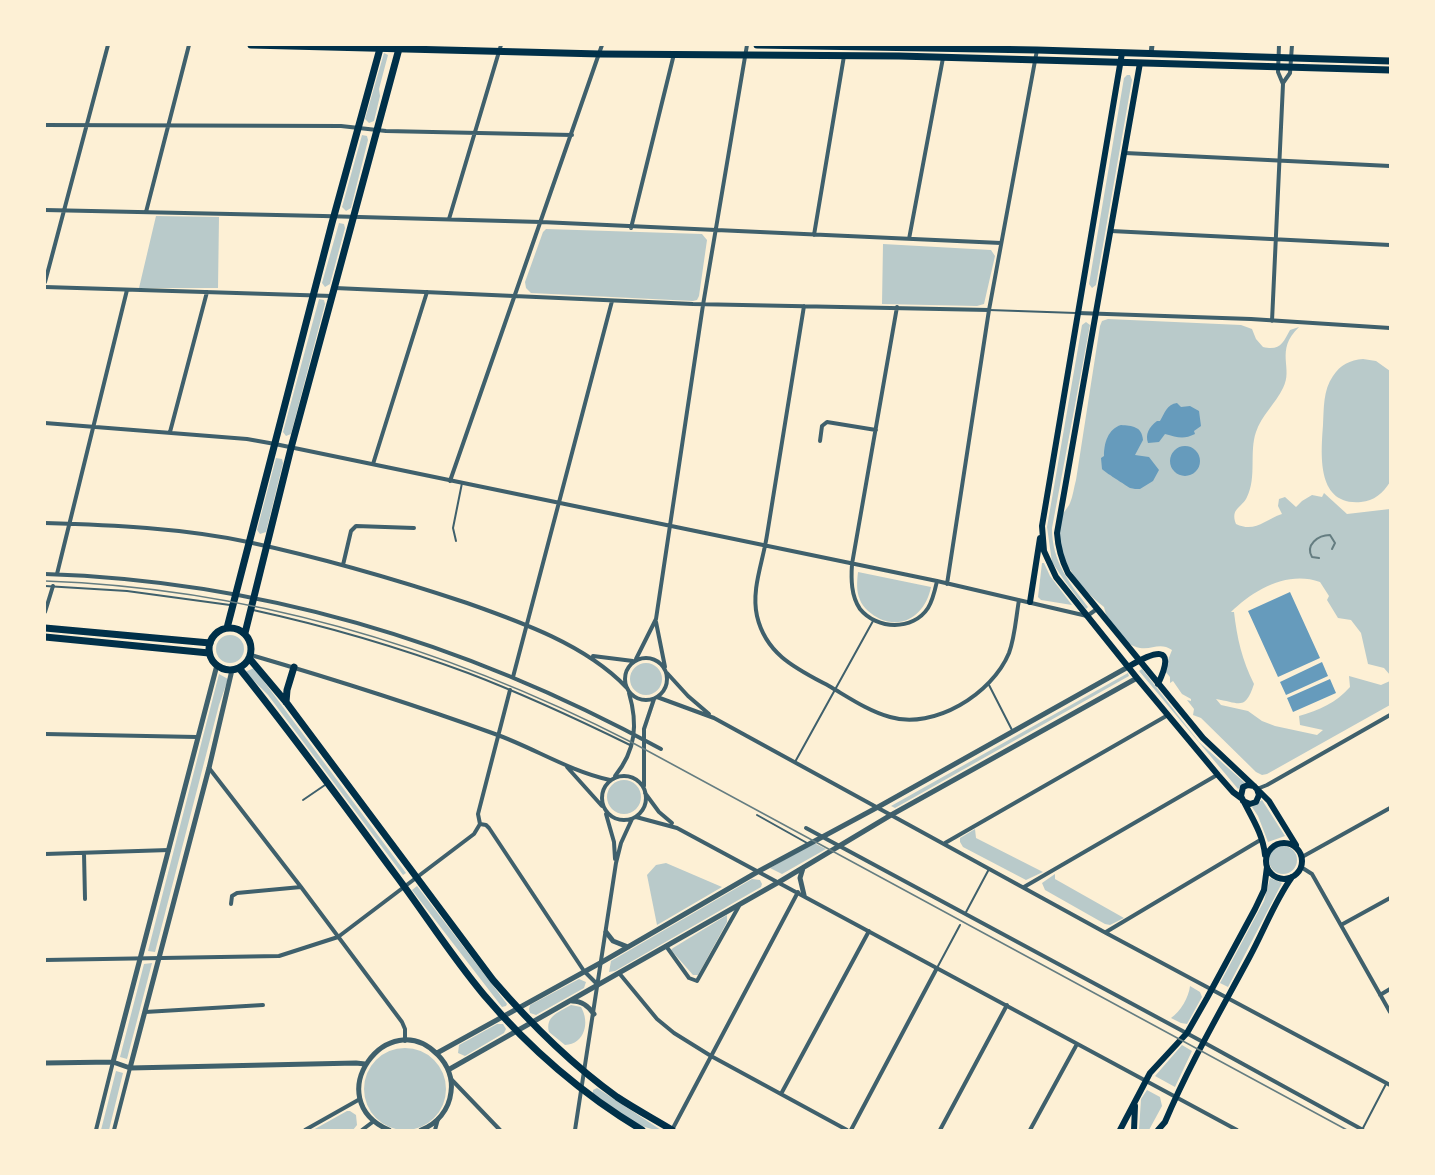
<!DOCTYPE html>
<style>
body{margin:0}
#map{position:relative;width:1435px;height:1175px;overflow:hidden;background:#fdf0d5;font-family:"Archivo Narrow",sans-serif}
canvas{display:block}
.frame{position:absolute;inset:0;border:46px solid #fdf0d5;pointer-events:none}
</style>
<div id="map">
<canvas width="1435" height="1175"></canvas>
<div class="frame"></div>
</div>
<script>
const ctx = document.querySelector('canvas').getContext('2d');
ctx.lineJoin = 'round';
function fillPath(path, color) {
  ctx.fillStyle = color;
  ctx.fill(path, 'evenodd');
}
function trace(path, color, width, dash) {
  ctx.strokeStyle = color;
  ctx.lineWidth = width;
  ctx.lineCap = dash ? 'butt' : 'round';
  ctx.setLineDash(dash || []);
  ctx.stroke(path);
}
const green = new Path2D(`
 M 384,53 L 388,55 L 379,89 L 380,96 L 374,121 L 369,123 L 365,119 Z
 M 1127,75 L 1130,75 L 1132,80 L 1096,285 L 1092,288 L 1089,284 L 1124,78 Z
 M 362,135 L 367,136 L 368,140 L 351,208 L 346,211 L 342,207 Z
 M 156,216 L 219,217 L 218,288 L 139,288 Z
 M 339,223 L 344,224 L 345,228 L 330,284 L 325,287 L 322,283 Z
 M 546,229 L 702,234 L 707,240 L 699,296 L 697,300 L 693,301 L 531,293 L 526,288 L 525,282 L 543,232 Z
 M 883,244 L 991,250 L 995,256 L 984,304 L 977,306 L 882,304 Z
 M 319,299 L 324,300 L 325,304 L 291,434 L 286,436 L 283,432 Z
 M 1108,319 L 1241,325 L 1252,329 L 1256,339 L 1263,347 C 1280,351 1283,343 1290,330 L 1299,327 C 1274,351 1294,368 1283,388 C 1276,403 1261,416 1256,432 C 1249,452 1257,477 1247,497 C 1242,508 1230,508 1236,524 C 1255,533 1264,520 1282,514 L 1278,506 L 1279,499 L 1285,497 L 1296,507 L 1302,501 L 1312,495 L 1322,497 L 1324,493 L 1347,514 L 1390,509 L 1390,675 L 1384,668 L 1368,664 L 1361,633 L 1351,620 L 1338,618 L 1327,600 L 1329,596 L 1320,582 C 1288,570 1253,590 1231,612 L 1234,612 C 1237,638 1242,660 1254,684 C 1245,711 1240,703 1216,699 L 1221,705 L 1248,711 L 1262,721 L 1275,726 L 1317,735 L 1323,730 L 1300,725 L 1299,716 C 1319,710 1336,703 1350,687 L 1349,676 L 1381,685 L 1390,681 L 1390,705 L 1267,774 L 1262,775 L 1256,772 L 1201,718 L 1193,715 L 1194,709 L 1187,700 L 1191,701 L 1191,699 L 1182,694 L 1173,681 L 1170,683 L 1170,677 L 1164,670 L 1172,650 C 1160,642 1152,650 1140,648 C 1123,645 1107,623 1104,607 C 1078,586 1052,554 1061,519 C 1062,513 1068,508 1070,503 C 1073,496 1074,487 1076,480 L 1100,326 L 1102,321 Z
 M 1086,322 L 1090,325 L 1052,528 C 1052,562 1069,582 1088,607 L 1086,609 L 1064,580 L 1052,562 L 1047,527 L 1082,325 Z
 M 1363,359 L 1376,361 L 1390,371 L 1390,482 C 1383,493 1374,501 1361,502 C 1316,506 1321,454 1323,425 C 1324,408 1323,390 1333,376 C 1340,365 1350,360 1363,359 Z
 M 276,458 L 282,459 L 283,463 L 266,532 L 260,534 L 257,530 Z
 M 1042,563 L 1044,563 L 1050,576 L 1072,605 L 1041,600 L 1038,597 Z
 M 858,572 L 931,587 C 926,612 906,630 880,619 C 872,615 863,608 860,600 C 856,591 857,581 858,572 Z
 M216 649a14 14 0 1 1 28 0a14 14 0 1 1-28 0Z
 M630 679a16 16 0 1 1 32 0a16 16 0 1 1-32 0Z
 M 254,668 L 406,873 L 403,875 L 268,695 L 245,672 Z
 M 1142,669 L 1199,742 L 1245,783 L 1238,789 L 1139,671 Z
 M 1128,673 L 1129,676 L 895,808 L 891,806 Z
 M 219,674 L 228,679 L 219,705 L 155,952 L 148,951 Z
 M607 797a17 17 0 1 1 34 0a17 17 0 1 1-34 0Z
 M 1262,800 L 1285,836 L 1268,842 L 1258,816 L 1252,807 Z
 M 975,829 L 976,838 L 1043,872 L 1026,880 L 963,847 L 960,842 L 960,838 Z
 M 814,843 L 826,849 L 782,874 L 770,868 Z
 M1269 860a14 14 0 1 1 28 0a14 14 0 1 1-28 0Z
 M 666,863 L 722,887 L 657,925 L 647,875 L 656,865 Z
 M 1055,874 L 1055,879 L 1124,918 L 1110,925 L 1105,924 L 1045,890 L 1042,883 Z
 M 1270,878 L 1282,883 L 1228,987 L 1220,983 L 1264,901 Z
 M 752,879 L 760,880 L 762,884 L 761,887 L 615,971 L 609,972 L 611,961 Z
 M 417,886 L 507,1004 L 506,1006 L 502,1007 L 412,890 Z
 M 727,915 L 727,922 L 698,975 L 693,975 L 671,950 L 673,948 Z
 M 152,963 L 127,1059 L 120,1057 L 144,964 Z
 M 579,979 L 586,982 L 584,988 L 536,1015 L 530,1013 L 529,1009 L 530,1005 Z
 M 1190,986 L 1200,992 L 1202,997 L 1187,1024 L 1181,1023 L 1171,1018 C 1180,1012 1189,997 1190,986 Z
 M 571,1005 L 581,1007 C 590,1022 585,1044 565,1045 L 549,1032 C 545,1016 559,1012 571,1005 Z
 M 497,1024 L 503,1024 L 506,1029 L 504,1033 L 465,1056 L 458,1053 L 459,1045 Z
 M 1182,1045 L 1192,1051 L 1175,1087 L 1155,1076 Z
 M364 1089a41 41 0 1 1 82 0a41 41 0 1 1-82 0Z
 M 116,1071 L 123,1073 L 109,1130 L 101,1130 Z
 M 597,1088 L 661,1130 C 637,1130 612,1107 593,1093 L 593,1090 Z
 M 1147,1090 L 1160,1097 L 1162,1106 L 1149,1130 L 1139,1130 L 1141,1099 Z
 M 347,1111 L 350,1111 L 356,1115 L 357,1125 L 353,1130 L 313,1130 Z`);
const water = new Path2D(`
 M 1177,403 L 1181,407 L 1190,406 L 1199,411 L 1201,426 L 1194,431 L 1195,434 C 1183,440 1177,437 1165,434 L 1159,442 L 1148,443 C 1145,434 1149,427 1157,421 L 1160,421 C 1164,414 1167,404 1177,403 Z
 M 1121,425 C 1132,426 1142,426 1143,440 L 1135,455 L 1149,457 L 1159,470 L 1153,481 L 1140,489 C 1136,489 1134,489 1130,488 C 1127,486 1103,471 1102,469 L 1101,458 L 1104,456 C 1104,443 1108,429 1121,425 Z
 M1170 461a15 15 0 1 1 30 0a15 15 0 1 1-30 0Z
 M 1290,592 L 1320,658 L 1278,677 L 1248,611 Z
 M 1322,662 L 1328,676 L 1286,695 L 1280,682 Z
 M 1330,679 L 1336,693 L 1293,712 L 1287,698 Z`);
const service = new Path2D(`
 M 989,310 L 1076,313
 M 456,541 L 453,528 L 462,483
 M 45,586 L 127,591 L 230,605
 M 253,610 C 326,626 398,647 468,673 C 523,694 577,719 630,745
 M 989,685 L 1012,730
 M 795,762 L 873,621
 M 303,800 L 325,785
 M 757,815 L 807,843
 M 965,914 L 989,869
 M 937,968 L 960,925
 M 1362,1130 L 1386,1084`);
const minor = new Path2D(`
 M 1283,83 L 1290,73 L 1292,45
 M 45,125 L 341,126 L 386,131 L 572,135
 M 1125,153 L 1390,166
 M 45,210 L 323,216 L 541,222 L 1001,243
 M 146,212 L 189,45
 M 449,219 L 501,45
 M 631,228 L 674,54
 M 1111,231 L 1390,245
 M 814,235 L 844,56
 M 909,239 L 943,58
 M 45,282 L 108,45
 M 45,287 L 332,296
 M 335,288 L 693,304 L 989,310
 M 804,306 C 792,382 779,459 767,535 C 763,562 751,589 757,616 C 766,655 797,669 829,686 C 848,697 868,711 890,717 C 934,730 992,694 1009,653 C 1015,637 1016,617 1019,600
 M 897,307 L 852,564 C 851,579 851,596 860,609 C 877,630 913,631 928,608 C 933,600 935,590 937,581
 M 1078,313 L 1251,319 L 1390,328
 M 1272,321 L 1283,84 L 1278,72 L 1279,45
 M 45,423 L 247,439 L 275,444 L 937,581 L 1087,616 L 1097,609
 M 170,432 L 207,292
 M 820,441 L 822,426 L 827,422 L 876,430
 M 373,464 L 427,292
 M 450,481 L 602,45
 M 45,523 C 112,525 182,528 248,542 C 322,558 395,579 467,603 C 521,622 586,645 626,687
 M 343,565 L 351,531 L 356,526 L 414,528
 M 45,574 C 264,581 469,644 661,749
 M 57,574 L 127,290
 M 947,584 L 989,310 L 1037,50
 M 45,612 L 53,586
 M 656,622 L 665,667
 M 251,655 C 333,679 415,705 495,734 C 534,748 569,771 610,780
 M 593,656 L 633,661
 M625 679a21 21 0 1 1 42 0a21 21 0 1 1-42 0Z
 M 636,659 L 656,619 L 703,305 L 747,45
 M 667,673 L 688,696 L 709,714
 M 513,677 L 612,301
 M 657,697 L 714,718 L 1106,933 L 1390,1085
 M 45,734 L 197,737
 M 567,767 L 602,806
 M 209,768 L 301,887 L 402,1022 L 405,1029 L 405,1041
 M602 798a22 22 0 1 1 44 0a22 22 0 1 1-44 0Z
 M 615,776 C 636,750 638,724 629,693
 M 644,786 L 644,729 L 654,699
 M 1257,789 L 1267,785 L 1390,715
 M 645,793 L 659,812 L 672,823
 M 606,814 L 614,842 L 615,859
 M 636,817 L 677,828 L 1237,1130
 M 480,824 L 486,825 L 489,828 L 584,971 L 598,985
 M 480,824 L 478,814 L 510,690
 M 806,828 L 1203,1042 L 1363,1130
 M 945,843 L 1168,715
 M 84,853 L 85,899
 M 45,854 L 169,850
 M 1302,857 L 1390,808
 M 1301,867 L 1312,874 L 1390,1012
 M 1024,887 L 1217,775
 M 231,904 L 232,896 L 237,893 L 301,887
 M 1341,925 L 1390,898
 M 1106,932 L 1262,839
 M 666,946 L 689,978 L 697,981 L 739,906
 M 45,960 L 279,956 L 338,937 L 474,834 L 480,824
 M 619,973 L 657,1019 L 674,1033 L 711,1056 L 847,1130
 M 1380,995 L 1390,989
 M 145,1012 L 263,1005
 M 451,1079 L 500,1130
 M 781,1094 L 869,931
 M 96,1130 L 113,1062
 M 114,1130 L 130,1068
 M 305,1130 L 360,1099
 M 362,1130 L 374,1121
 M 435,1130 L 438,1119
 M 575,1130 L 616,863 L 621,843 L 632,819
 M 672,1130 L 798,892
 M 851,1130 L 937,968
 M 940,1130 L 1007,1005
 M 1030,1130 L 1077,1044`);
const tertiary = new Path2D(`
 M 1151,54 L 1152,45
 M 803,868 L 800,878 L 804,895
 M 606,932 L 613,941 L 628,947
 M 572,1001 C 582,1001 588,1006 594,1014
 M 437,1053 L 602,962 L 759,871 L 878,807 L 1128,667
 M 113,1062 L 217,665
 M 45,1063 L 113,1062 L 130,1068 L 356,1063 L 365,1064
 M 130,1068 L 209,768 L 232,670
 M 448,1070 L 779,882 L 891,815 L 1137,678
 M 389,1130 C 318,1099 388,1003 438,1055 C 448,1065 453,1079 451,1092 C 449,1110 437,1124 421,1130`);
const secondary = new Path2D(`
 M 1122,53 L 1042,526 L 1044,551 L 1056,577 L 1137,678 L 1218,775 L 1233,792 L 1241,798
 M 1140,63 L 1057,533 C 1058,548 1061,559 1068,573 L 1203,738 L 1257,789 L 1259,795 L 1256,802 L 1250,804 L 1243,801
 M 1030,602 L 1040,538
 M 1128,667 C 1153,652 1178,642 1158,684
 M 1254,786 L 1248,785 L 1243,787 L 1241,796 C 1250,815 1263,833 1265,855
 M 1259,791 L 1269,801 L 1296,845
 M1266 861a18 18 0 1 1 36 0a18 18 0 1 1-36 0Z
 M 1120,1130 L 1150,1073 L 1187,1033 L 1207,998 L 1255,909 L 1264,890 L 1267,867
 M 1134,1130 L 1135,1106
 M 1158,1130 L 1165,1122 C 1189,1065 1220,1012 1249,958 C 1264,931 1274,902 1292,877`);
const primary = new Path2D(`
 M 251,45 L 600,54 L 899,56 L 1390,70
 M 757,45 L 1037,50 L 1390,61
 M 45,628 L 210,643
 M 45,637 L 209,653`);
const trunk = new Path2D(`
 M209 649a21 21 0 1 1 42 0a21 21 0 1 1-42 0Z
 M 227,628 L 332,223 L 381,45
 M 245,633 L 291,448 L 400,45
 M 249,658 L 286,702 L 493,980 C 530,1023 571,1064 617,1097 C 635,1109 654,1119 672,1130
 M 239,668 C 293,735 344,805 395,874 C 425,914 452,957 484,995 C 529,1048 582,1094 642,1130
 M 286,702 L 287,690 L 294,667`);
const tram = new Path2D(`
 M 45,581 C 251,588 450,649 633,743 L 1347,1130`);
const rail = new Path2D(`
 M 1319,558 L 1312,557 C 1305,545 1318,535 1330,535 L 1335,543 L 1332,549`);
fillPath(green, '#b9caca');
fillPath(water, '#669bbc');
trace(service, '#3f606c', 2);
trace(minor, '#3f606c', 4);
trace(tertiary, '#3f606c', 5);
trace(secondary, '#003049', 6);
trace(primary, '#003049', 7);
trace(trunk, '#003049', 7);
trace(tram, '#657d81', 1.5);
trace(rail, '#657d81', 2);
</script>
